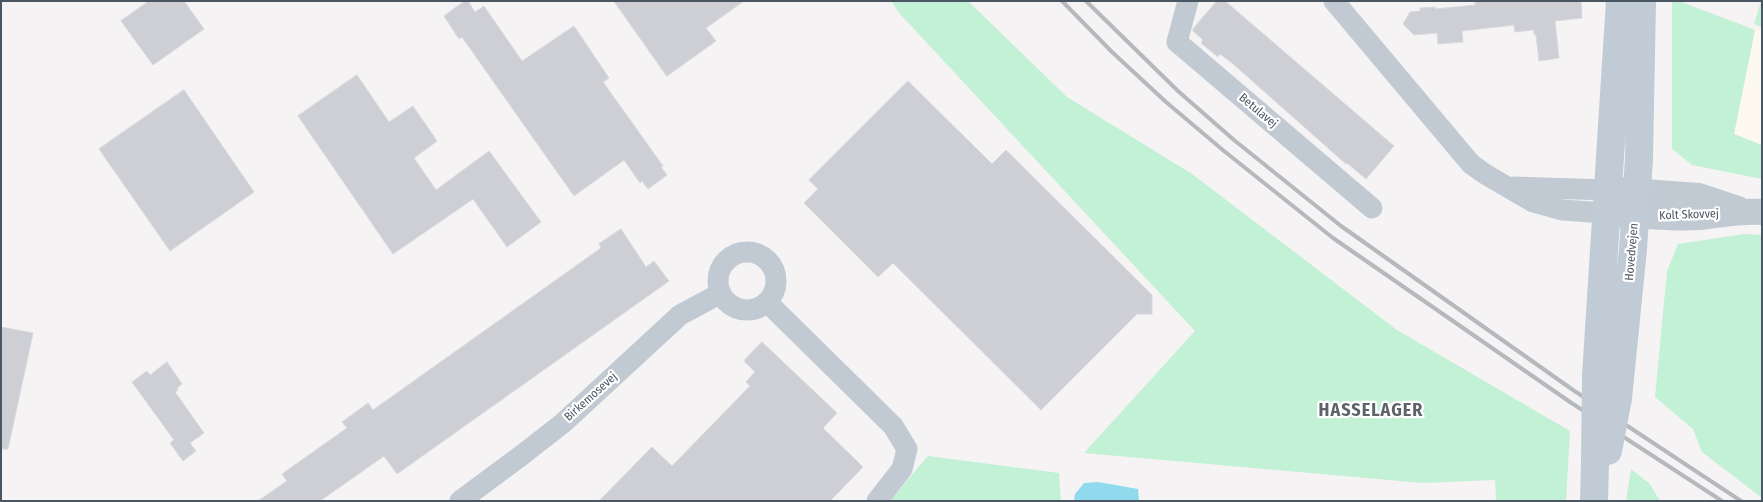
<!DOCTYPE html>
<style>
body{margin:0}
#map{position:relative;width:1763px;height:502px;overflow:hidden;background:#f5f3f3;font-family:"Fira Sans Condensed",sans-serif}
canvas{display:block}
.frame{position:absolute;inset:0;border:2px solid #4a5661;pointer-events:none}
</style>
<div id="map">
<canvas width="1763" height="502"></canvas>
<div class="frame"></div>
</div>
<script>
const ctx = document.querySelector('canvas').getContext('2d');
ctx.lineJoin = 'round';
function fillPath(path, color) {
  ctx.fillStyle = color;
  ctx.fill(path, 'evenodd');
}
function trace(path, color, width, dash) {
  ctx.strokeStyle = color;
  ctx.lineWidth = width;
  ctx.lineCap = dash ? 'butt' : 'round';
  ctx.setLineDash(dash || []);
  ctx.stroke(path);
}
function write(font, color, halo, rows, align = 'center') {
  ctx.font = font + ' "Fira Sans Condensed",sans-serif';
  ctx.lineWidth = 4.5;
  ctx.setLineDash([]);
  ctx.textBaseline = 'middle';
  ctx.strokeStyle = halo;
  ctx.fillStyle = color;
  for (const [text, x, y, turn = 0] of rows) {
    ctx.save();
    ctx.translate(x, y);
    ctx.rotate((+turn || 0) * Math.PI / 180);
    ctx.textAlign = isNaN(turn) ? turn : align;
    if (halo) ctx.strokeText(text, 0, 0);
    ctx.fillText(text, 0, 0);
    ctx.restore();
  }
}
const commercial = new Path2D(`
 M 1755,30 L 1762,32 L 1762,145 L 1734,134 Z`);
const green = new Path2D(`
 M 891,1 L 968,1 L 1067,97 L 1192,174 L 1397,330 L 1570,431 L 1566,501 L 1496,501 L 1495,480 L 1423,483 L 1084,453 L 1195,331 L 900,14 Z
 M 1672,1 L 1679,1 L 1755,30 L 1734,134 L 1762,145 L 1762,179 L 1692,165 L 1672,149 Z
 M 1761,1 L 1762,1 L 1762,27 L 1754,24 Z
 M 1744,234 L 1762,235 L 1762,498 L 1702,452 L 1693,429 L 1655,397 L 1667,271 L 1678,244 Z
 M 928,456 L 1059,473 L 1061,501 L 890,501 Z
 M 1631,469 L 1650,484 L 1660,501 L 1626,501 Z`);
const water = new Path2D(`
 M 1098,482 L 1138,489 L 1139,501 L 1074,501 L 1075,494 L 1084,483 Z`);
const building = new Path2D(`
 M 149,1 L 184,1 L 204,29 L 153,65 L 121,21 Z
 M 465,1 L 468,1 L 475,12 L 484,6 L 522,61 L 574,26 L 609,78 L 603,82 L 663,166 L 661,167 L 667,175 L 648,189 L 642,181 L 640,183 L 624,160 L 574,196 L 462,37 L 459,39 L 444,16 Z
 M 614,1 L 744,1 L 706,28 L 716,41 L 667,76 Z
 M 1217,1 L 1225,1 L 1394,146 L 1366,179 L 1347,163 L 1346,164 L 1232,63 L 1220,54 L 1218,57 L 1201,43 L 1203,40 L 1193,31 L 1193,29 Z
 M 1475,1 L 1581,1 L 1582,18 L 1555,21 L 1559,58 L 1539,61 L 1536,35 L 1534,35 L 1534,30 L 1515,32 L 1514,25 L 1462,31 L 1463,42 L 1438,44 L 1437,33 L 1414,35 L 1403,24 L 1410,12 L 1420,11 L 1420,8 L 1435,7 L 1435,9 L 1475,5 Z
 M 357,75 L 389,122 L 413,106 L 437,141 L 414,158 L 436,190 L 489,151 L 541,222 L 507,247 L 473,199 L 393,254 L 298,116 Z
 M 908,81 L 992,164 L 1006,150 L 1152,295 L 1152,314 L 1137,314 L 1041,410 L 893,263 L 878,277 L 804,203 L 818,189 L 809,180 Z
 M 184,90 L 254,192 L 170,251 L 99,149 Z
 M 621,229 L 646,267 L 654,261 L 669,281 L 397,474 L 384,456 L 320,501 L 258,501 L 287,481 L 282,474 L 347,428 L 342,422 L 368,403 L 373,410 L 601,248 L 599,244 Z
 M 1,327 L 33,333 L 8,449 L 1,449 Z
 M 762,342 L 837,413 L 823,428 L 863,467 L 830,501 L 599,501 L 652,447 L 672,466 L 750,386 L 746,382 L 755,372 L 744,361 Z
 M 167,362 L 182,384 L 177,388 L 178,390 L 175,392 L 204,433 L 190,443 L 196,451 L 183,461 L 170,443 L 174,440 L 132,382 L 147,371 L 150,375 Z`);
const minor = new Path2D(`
 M 1188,1 L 1177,42 L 1372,208
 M 1334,1 L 1471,164 L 1485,174 L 1533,202 L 1562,210 L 1606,213
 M 1513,187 L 1607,190
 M718 281a29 29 0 1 1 58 0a29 29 0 1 1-58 0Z
 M 767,302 L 893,426 L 907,449 L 902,469 L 877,501
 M 460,501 L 522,455 L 563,423 L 680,315 L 721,293`);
const tertiary = new Path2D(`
 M 1615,190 L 1699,196 L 1738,209
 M 1613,214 C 1642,215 1671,219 1699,217 C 1721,215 1740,210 1762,212`);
const secondary = new Path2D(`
 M 1596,376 L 1620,1
 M 1618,398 L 1633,249 L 1639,159 L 1642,1
 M 1594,501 L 1595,463`);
const rail = new Path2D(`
 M 1062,1 L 1112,52 L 1166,102 L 1224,151 L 1333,238 L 1570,402 L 1722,501
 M 1086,1 L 1178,91 L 1234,140 L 1341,226 L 1573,390 L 1741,501`);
const secondaryBridge = new Path2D(`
 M 1608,451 L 1618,398
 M 1595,463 L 1596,376`);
const streetNames = [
 ["Betulavej",1258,111,40],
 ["Kolt Skovvej",1689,215,-2],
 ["Hovedvejen",1632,252,-85],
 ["Birkemosevej",591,397,-42]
];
const districtNames = [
 ["HASSELAGER",1371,411]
];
fillPath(commercial, '#fdf9ef');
fillPath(green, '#c3f1d5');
fillPath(water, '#90daee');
fillPath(building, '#cdcfd5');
trace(building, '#d7d9de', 1);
trace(minor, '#c1cad2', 21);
trace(tertiary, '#c1cad2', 26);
trace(secondary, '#c1cbd6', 28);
trace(rail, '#b5b8bd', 4);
trace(secondaryBridge, '#c1cbd6', 28);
write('12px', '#4a5661', '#fff', streetNames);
ctx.letterSpacing = '1px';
write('bold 18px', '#5f6368', '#fff', districtNames);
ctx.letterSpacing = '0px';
</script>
